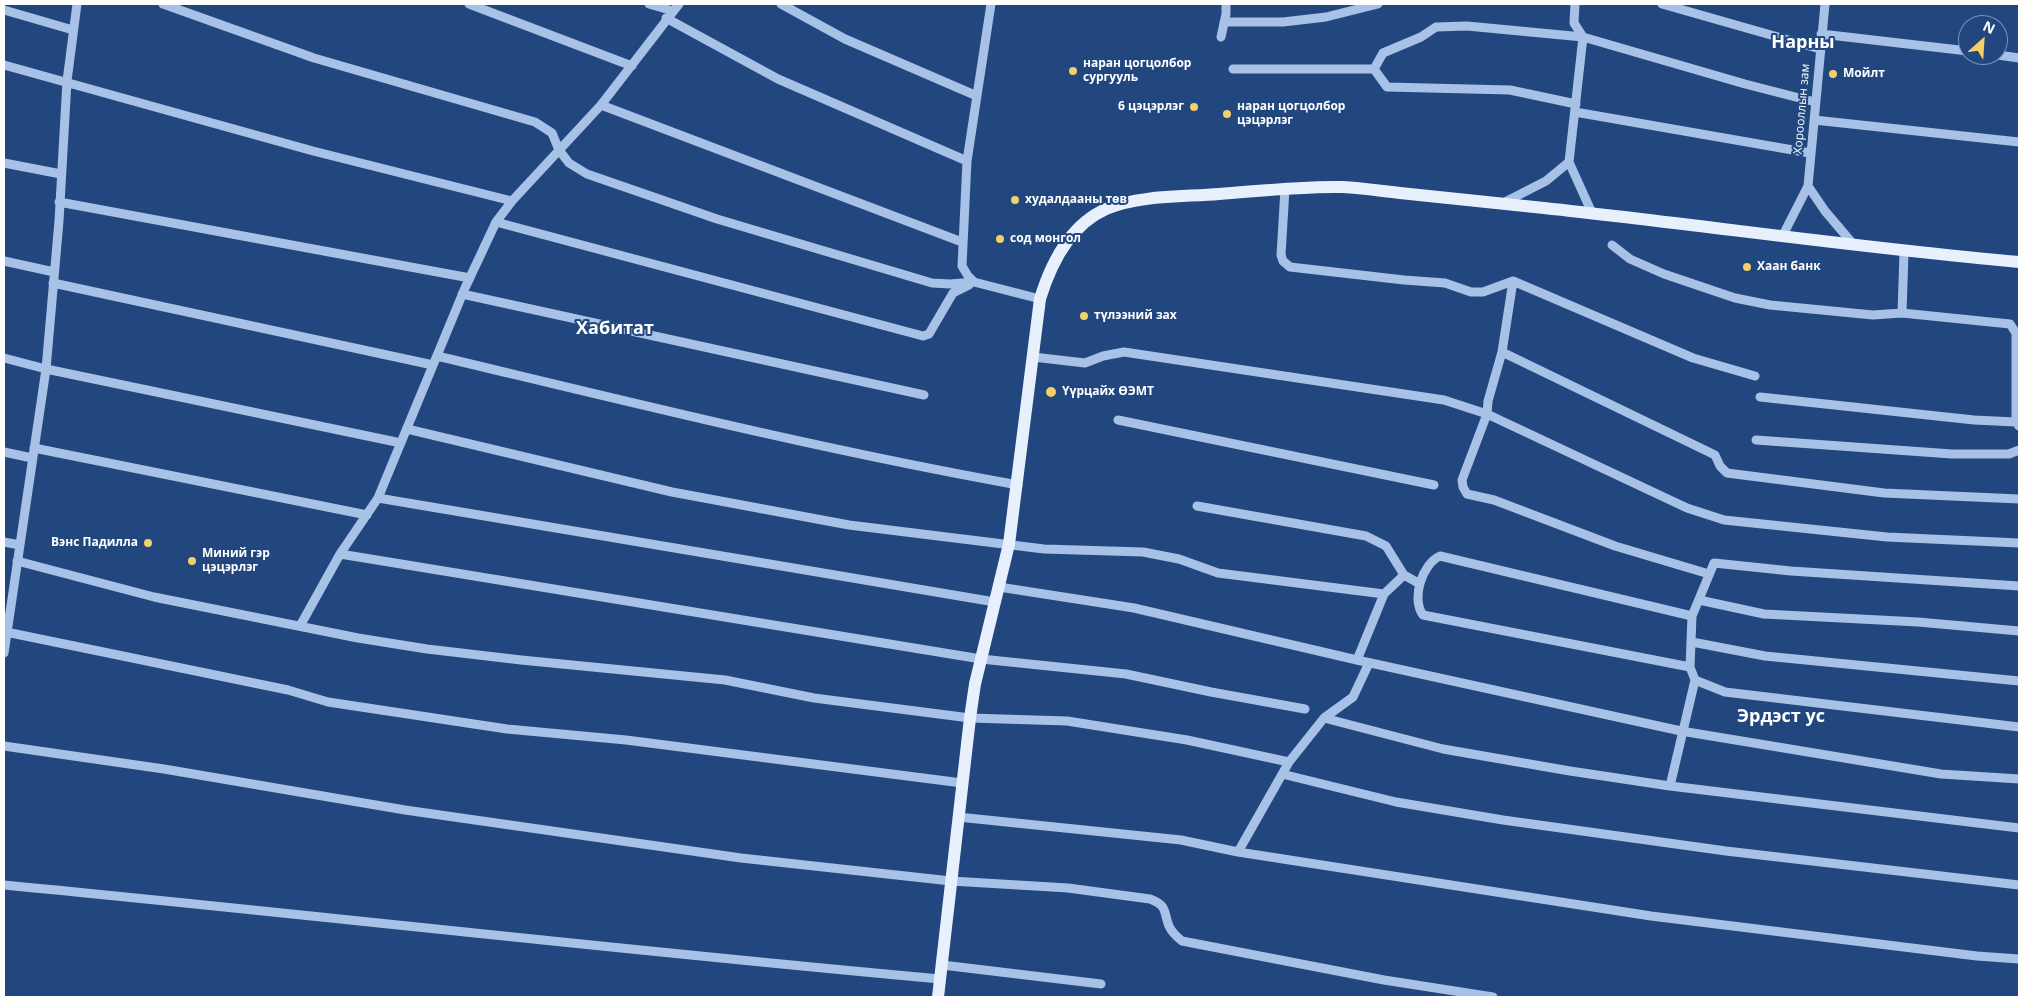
<!DOCTYPE html>
<meta charset="utf-8">
<style>
body{margin:0}
#map{position:relative;width:2023px;height:1001px;overflow:hidden;background:#22477f;font-family:"Open Sans",sans-serif}
canvas{display:block}
.frame{position:absolute;inset:0;border:5px solid #fff;pointer-events:none}
.north{position:absolute;left:1958px;top:15px;width:50px;height:50px;box-sizing:border-box;background:#22477f;border:1px solid #7a91b2;border-radius:50%;rotate:26deg;font-size:14px;font-weight:700;line-height:20px;text-align:center;color:#fff}
.north::after{content:'';display:block;margin:auto;width:18px;height:22px;background:#f3d069;clip-path:polygon(50% 0,100% 100%,50% 72%,0 100%)}
</style>
<div id="map">
<canvas width="2023" height="1001"></canvas>
<div class="frame"></div>
<div class="north">N</div>
</div>
<script>
const ctx = document.querySelector('canvas').getContext('2d');
ctx.lineJoin = 'round';
function trace(path, color, width, dash) {
  ctx.strokeStyle = color;
  ctx.lineWidth = width;
  ctx.lineCap = dash ? 'butt' : 'round';
  ctx.setLineDash(dash || []);
  ctx.stroke(path);
}
function write(font, color, halo, rows, align = 'center') {
  ctx.font = font + ' "Open Sans",sans-serif';
  ctx.lineWidth = 4;
  ctx.setLineDash([]);
  ctx.textBaseline = 'middle';
  ctx.strokeStyle = halo;
  ctx.fillStyle = color;
  for (const [text, x, y, turn = 0] of rows) {
    ctx.save();
    ctx.translate(x, y);
    ctx.rotate((+turn || 0) * Math.PI / 180);
    ctx.textAlign = isNaN(turn) ? turn : align;
    if (halo) ctx.strokeText(text, 0, 0);
    ctx.fillText(text, 0, 0);
    ctx.restore();
  }
}
const minor = new Path2D(`
 M 163,4 L 314,58 L 535,122 L 552,133 L 559,150 L 569,163 L 587,174 L 717,219 L 932,283 L 950,284 L 974,282
 M 469,4 L 632,66
 M 649,4 L 673,11
 M 781,4 L 845,39 L 977,96
 M 991,4 L 967,161 L 962,266 L 968,276 L 974,282 L 1040,299
 M 1575,4 L 1574,23 L 1583,37 L 1569,162 L 1592,213
 M 1662,4 L 1820,49
 M 4,10 L 73,30
 M 666,18 L 778,79 L 967,161
 M 1224,22 L 1283,22 L 1326,17 L 1378,4
 M 1821,34 L 1968,51
 M 1221,37 L 1226,14 L 1226,4
 M 1998,55 L 2019,58
 M 4,65 L 313,151 L 512,201
 M 1233,69 L 1374,69
 M 1374,69 L 1383,53 L 1421,37 L 1436,27 L 1467,26 L 1583,37 L 1745,84 L 1815,102
 M 1374,69 L 1387,87 L 1510,90 L 1576,104
 M 601,105 L 962,242
 M 1575,112 L 1810,153
 M 1814,120 L 2019,142
 M 4,163 L 61,174
 M 1808,186 L 1825,211 L 1853,244
 M 1285,189 L 1281,255 L 1283,261 L 1290,267 L 1404,280 L 1445,283 L 1471,292 L 1483,292 L 1513,281 L 1693,358 L 1755,376
 M 59,202 L 470,278
 M 1503,203 L 1546,181 L 1569,162
 M 496,222 L 923,336 L 929,334 L 953,293 L 969,285
 M 1782,237 L 1808,186 L 1825,4
 M 1612,245 L 1630,259 L 1664,274 L 1735,298 L 1770,305 L 1873,315 L 1902,313
 M 1904,252 L 1902,313 L 2010,324 L 2016,333 L 2016,422 L 2019,426
 M 4,261 L 54,272
 M 1513,281 L 1502,352 L 1488,401 L 1487,414 L 1462,480 L 1463,487 L 1467,494 L 1494,500 L 1615,546 L 1709,574
 M 53,283 L 433,365
 M 462,294 L 924,395
 M 1502,352 L 1715,455 L 1720,466 L 1727,473 L 1884,493 L 2019,499
 M 437,356 C 630,402 822,450 1018,485
 M 1033,357 L 1085,363 L 1103,356 L 1124,352 L 1444,400 L 1487,414 L 1687,508 L 1724,520 L 1887,537 L 2019,543
 M 4,358 L 46,369 L 401,443
 M 1760,397 L 1974,420 L 2016,422
 M 1118,420 L 1434,485
 M 407,429 L 672,492 L 849,525 L 1044,549 L 1143,552 L 1179,559 L 1218,573 L 1384,594
 M 1756,440 L 1952,454 L 2009,454 L 2019,450
 M 34,448 L 367,515
 M 4,452 L 32,458
 M 378,498 L 995,602
 M 1197,506 L 1366,536 L 1386,546 L 1404,575
 M 4,542 L 20,545
 M 340,554 L 981,659 L 1126,674 L 1211,692 L 1305,709
 M 17,561 L 154,597 L 358,638 L 427,649 L 521,660 L 725,680 L 814,698 L 970,718 L 1067,721 L 1187,740 L 1289,762
 M 2019,586 L 1791,571 L 1714,563 L 1692,616 L 1690,667 L 1695,680 L 1725,692 L 2019,727
 M 999,587 L 1134,608 L 1357,660 L 1681,731 L 1941,774 L 2019,779
 M 1699,600 L 1764,614 L 1918,622 L 2019,631
 M 300,626 L 340,554 L 378,498 L 465,288 L 496,222 L 512,201 L 601,105 L 679,4
 M 6,632 L 288,690 L 328,702 L 507,729 L 626,740 L 962,783
 M 1692,642 L 1765,656 L 2019,681
 M 4,653 L 46,369 L 59,221 L 67,81 L 77,4
 M 1357,660 L 1384,594 L 1404,575 L 1420,584
 M 1690,667 L 1423,615 C 1411,599 1422,564 1440,556 L 1692,616
 M 1324,718 L 1443,749 L 1570,771 L 1670,786 L 2019,828
 M 4,746 L 164,769 L 405,810 L 741,858 L 951,881 L 1068,888 L 1150,899 C 1168,906 1163,911 1169,926 C 1172,933 1177,937 1182,941 L 1384,980 L 1493,997
 M 1282,774 L 1396,802 L 1503,820 L 1726,851 L 2019,885
 M 1670,786 L 1695,680
 M 958,817 L 1181,840 L 1238,852 L 1289,762 L 1324,718 L 1353,697 L 1369,663
 M 1238,852 L 1651,916 L 1977,956 L 2019,959
 M 4,885 C 316,915 628,951 940,979
 M 942,965 L 1101,984`);
const major = new Path2D(`
 M 938,997 L 970,718 L 975,684 L 1009,544 L 1040,299 C 1051,263 1070,225 1106,209 C 1140,195 1182,197 1219,194 C 1260,191 1302,186 1343,187 C 1362,188 1381,191 1400,193 C 1448,198 1496,203 1544,208 C 1703,225 1861,248 2019,262`);
const markers = [
 [1073,71,5,"#f3d069"],
 [1833,74,5,"#f3d069"],
 [1194,107,5,"#f3d069"],
 [1227,114,5,"#f3d069"],
 [1015,200,5,"#f3d069"],
 [1000,239,5,"#f3d069"],
 [1747,267,5,"#f3d069"],
 [1084,316,5,"#f3d069"],
 [1051,392,6,"#f3d069"],
 [148,543,5,"#f3d069"],
 [192,561,5,"#f3d069"]
];
const poiNames = [
 ["наран цогцолбор",1083,64],
 ["сургууль",1083,78],
 ["Мойлт",1843,74],
 ["6 цэцэрлэг",1184,107,"right"],
 ["наран цогцолбор",1237,107],
 ["цэцэрлэг",1237,121],
 ["худалдааны төв",1025,200],
 ["сод монгол",1010,239],
 ["Хаан банк",1757,267],
 ["түлээний зах",1094,316],
 ["Үүрцайх ӨЭМТ",1062,392],
 ["Вэнс Падилла",138,543,"right"],
 ["Миний гэр",202,554],
 ["цэцэрлэг",202,568]
];
const streetNames = [
 ["Хорооллын зам",1802,109,-85]
];
const districtNames = [
 ["Нарны",1803,43],
 ["Хабитат",615,329],
 ["Эрдэст ус",1781,717]
];
trace(minor, '#a7c1e7', 9);
trace(major, '#e8f0fd', 12);
for (const [x, y, r, color] of markers) {
  const dot = new Path2D();
  dot.arc(x, y, r, 0, 2 * Math.PI);
  ctx.fillStyle = color;
  ctx.fill(dot);
  trace(dot, '#22477f', 2);
}
write('bold 12px', '#fff', '#22477f', poiNames, 'left');
write('12px', '#fff', '#22477f', streetNames);
write('bold 18px', '#fff', '#22477f', districtNames);
</script>
